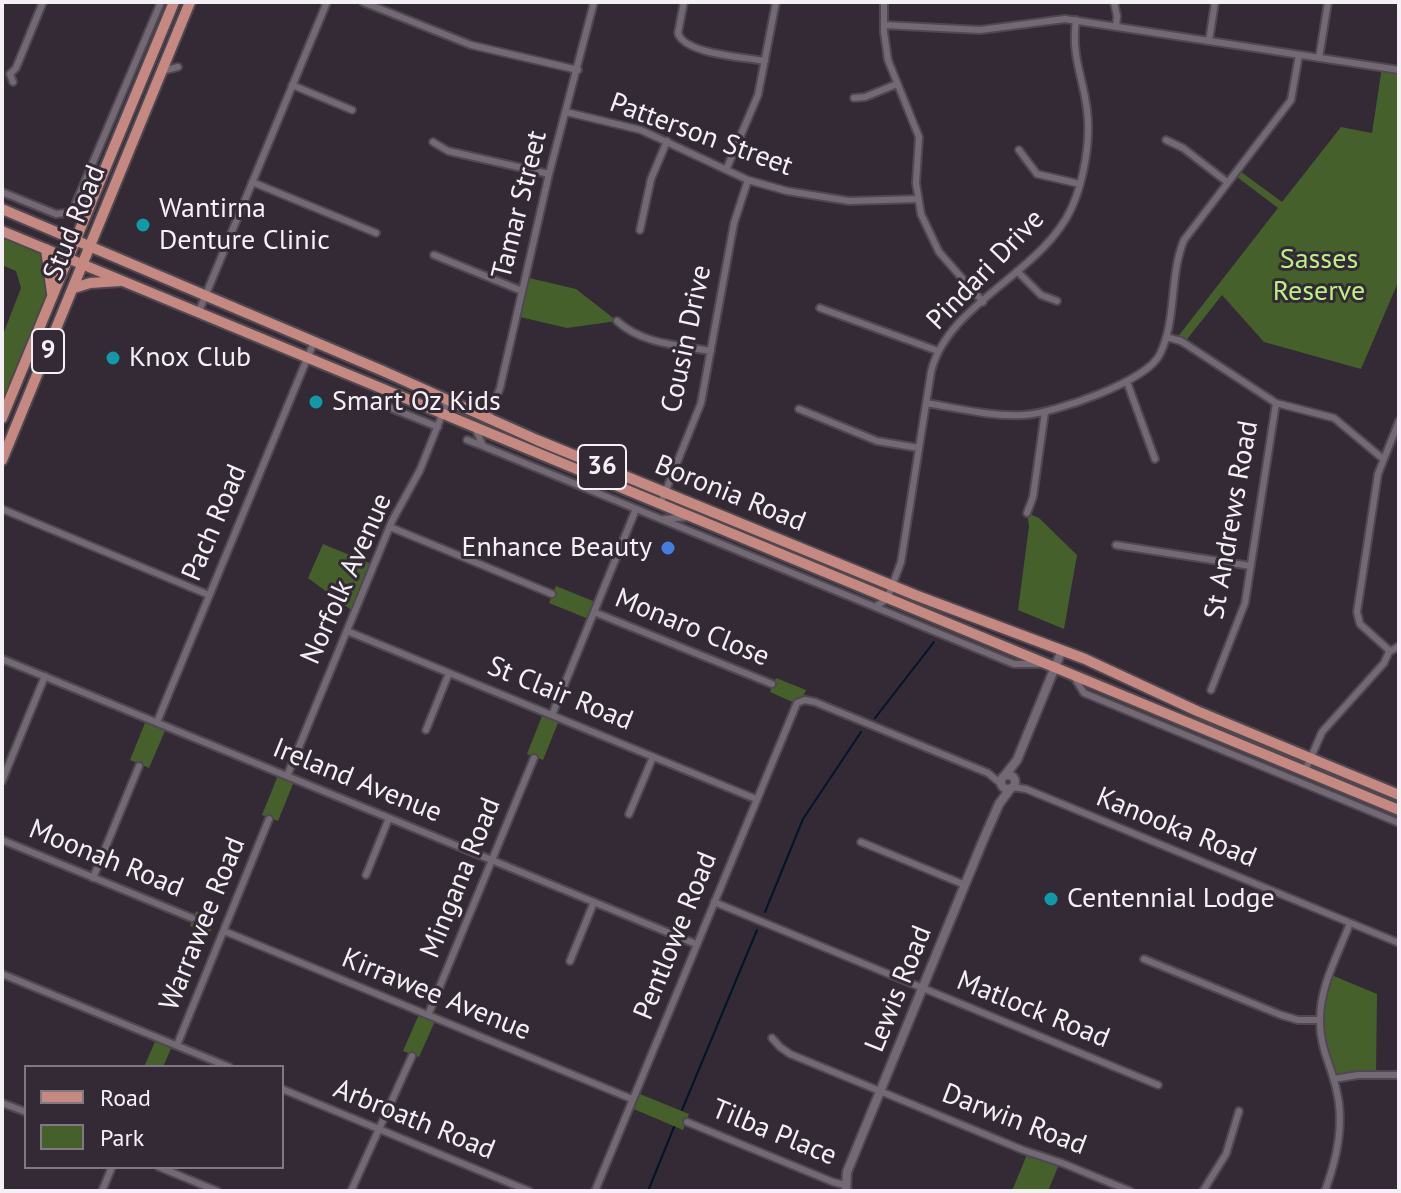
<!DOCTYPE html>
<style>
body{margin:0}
#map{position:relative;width:1401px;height:1193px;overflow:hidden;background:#332a35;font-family:"PT Sans",sans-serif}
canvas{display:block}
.frame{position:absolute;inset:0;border:4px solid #f5eff6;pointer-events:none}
.legend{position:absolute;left:24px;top:1065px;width:260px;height:104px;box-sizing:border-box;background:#332a35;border:2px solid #817982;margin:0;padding:10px 14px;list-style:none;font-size:24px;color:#f5eff6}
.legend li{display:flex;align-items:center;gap:16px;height:40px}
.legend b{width:40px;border:2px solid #817982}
</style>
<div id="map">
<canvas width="1401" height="1193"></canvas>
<div class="frame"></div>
<ul class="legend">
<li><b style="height:10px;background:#c68981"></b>Road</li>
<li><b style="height:22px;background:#46602c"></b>Park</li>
</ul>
</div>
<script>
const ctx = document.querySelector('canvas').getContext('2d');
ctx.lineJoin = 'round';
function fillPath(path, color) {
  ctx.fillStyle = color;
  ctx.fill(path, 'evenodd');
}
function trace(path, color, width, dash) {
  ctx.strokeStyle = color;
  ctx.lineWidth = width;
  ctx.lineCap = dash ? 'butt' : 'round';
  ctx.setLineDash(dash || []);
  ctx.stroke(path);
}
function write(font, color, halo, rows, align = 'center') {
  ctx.font = font + ' "PT Sans",sans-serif';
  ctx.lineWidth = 6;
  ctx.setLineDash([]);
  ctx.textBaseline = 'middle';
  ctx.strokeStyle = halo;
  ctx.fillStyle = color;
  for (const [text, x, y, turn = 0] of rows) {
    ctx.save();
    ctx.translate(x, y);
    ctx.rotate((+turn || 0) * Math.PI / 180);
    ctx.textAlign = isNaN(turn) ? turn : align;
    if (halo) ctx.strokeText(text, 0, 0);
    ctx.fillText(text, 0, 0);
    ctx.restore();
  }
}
const green = new Path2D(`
 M 1382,67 L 1399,70 L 1399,280 L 1361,369 L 1264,342 L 1222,295 L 1184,343 L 1176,339 L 1278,208 L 1233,174 L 1237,169 L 1282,202 L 1341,127 L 1372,133 Z
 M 2,231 L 46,249 L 52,295 L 2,418 L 2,337 L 21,288 L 16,271 L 2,265 Z
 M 525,277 L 576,289 L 617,321 L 567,328 L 516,316 Z
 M 1027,513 L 1039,518 L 1077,555 L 1064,629 L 1018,610 L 1029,526 Z
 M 323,544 L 374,565 L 354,612 L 308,578 Z
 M 556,586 L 598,603 L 591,620 L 549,603 Z
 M 776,678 L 806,690 L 801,701 L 797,704 L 770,692 Z
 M 544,711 L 560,718 L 543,760 L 527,754 Z
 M 147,718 L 167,726 L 149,768 L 130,760 Z
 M 279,773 L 295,779 L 278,821 L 262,815 Z
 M 196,911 L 216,919 L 209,934 L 190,926 Z
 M 1329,974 L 1377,994 L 1376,1075 L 1334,1079 L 1320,1028 Z
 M 420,1012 L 436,1019 L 419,1057 L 403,1051 Z
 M 157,1037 L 173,1044 L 163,1067 L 144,1067 Z
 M 635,1092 L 689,1114 L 683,1130 L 629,1107 Z
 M 1028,1152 L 1060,1162 L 1048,1191 L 1012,1191 Z`);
const stream = new Path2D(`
 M 875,718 L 934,642
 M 765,912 L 803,819 L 861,732
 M 682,1110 L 757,930
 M 648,1191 L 674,1127`);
const minor = new Path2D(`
 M 363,2 L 471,45 L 578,70
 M 684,2 L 678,33 C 684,54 744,57 765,61
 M 884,2 L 884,32 L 888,60 L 919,137 L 916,183 L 921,214 L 939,252 L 983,302
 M 1114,2 L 1117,16 L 1116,27
 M 884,25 L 980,30 L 1065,19 L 1399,70
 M 1209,41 L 1215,2
 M 1319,58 L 1328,2
 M 162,71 L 178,67
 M 13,82 L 10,74 L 16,68 L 43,2
 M 292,85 L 352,110
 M 854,98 L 865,97 L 897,84
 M 566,112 L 641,130 L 748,180 L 787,191 L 849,201 L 918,199
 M 1166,140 L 1183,148 L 1227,182
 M 433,142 L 448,151 L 549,174
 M 1019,150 L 1037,174 L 1080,184
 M 726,170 L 758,95 L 776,2
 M 252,182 L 376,233
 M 2,192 L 56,214 L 66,213 L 74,207 L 161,2
 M 640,230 L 651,179 L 667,141
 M 434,255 L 522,291
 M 1017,271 L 1041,295 L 1057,301
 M 820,308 L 938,351
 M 199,311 L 327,2
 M 617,321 C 642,344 678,345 711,351
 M 1166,337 L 1181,341 L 1276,403 L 1334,418 L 1382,458
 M 1127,382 L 1155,459
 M 926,403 C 958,408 992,417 1024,415 C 1054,413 1147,382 1160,354 C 1177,319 1169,276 1184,240 L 1291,100 L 1299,55
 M 381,404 L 438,427
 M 799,409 L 877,441 L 919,448
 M 488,418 L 500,388 L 549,174 L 594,2
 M 475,428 L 483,446 L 1014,664 L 1041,664
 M 467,440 L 483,446
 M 660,505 L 701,403 L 734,223 L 748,180
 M 2,509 L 209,595
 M 1027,513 L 1033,497 L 1045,412
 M 664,519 L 689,517
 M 390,527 L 552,594
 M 1116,545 L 1251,566
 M 875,607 L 887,599 L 901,562 L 931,372 C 947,303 1043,273 1072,207 C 1084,180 1091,139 1087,110 C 1083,76 1071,57 1076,20
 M 594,612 L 772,684
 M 347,631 L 756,799
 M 1390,651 L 1360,624 L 1357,612 L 1378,474 L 1399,421
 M 2,659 L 696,944
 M 1074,677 L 1084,693 L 1399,823
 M 1211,690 L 1245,603 L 1276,403
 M 552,715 L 636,509
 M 157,722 L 314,342
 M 426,730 L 449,673
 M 1305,771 L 1322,732 L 1384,663 L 1389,652 L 1399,646
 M 287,776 L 392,521 L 420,470 L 448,400
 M 2,781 L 45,676
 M 1012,787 L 1026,789 L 1399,943
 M 629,814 L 653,757
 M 2,840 L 192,918
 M 861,842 L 965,885
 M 366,875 L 389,818
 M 93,878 L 139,766
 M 714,902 L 1158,1085
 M 224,931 L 632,1099
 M 1144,959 L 1281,1015 L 1298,1020 L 1320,1020
 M 570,961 L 594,902
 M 2,974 L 229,1067
 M 428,1015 L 534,758
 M 772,1038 L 780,1047 L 790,1054 L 1023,1150 L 1062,1163 L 1130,1191
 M 177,1045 L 269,819
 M 1334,1079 L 1358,1075 L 1399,1075
 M 282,1089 L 529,1191
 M 2,1103 L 26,1112
 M 687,1122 L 833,1182 L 845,1185
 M 159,1167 L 217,1191
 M 102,1191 L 112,1167
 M 351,1191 L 412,1056
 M 595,1191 L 797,703 L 805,700 L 815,702 L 988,773 L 1000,783
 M 1203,1191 L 1226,1154 L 1239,1111
 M 1325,1191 C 1337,1158 1345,1123 1336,1088 C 1331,1066 1320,1047 1320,1023 C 1319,987 1338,955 1350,923`);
const tertiary = new Path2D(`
 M 1006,774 L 1017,760 L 1062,650
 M1001 782a7 7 0 1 1 14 0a7 7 0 1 1-14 0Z
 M 846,1191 L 847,1172 L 982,843 L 999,804 L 1011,788`);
const primary = new Path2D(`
 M 2,209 L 383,371 L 537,440 L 915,595 L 1085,659 L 1197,711 L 1399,795
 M 2,231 L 1399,810
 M 46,249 L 52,293
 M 74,288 L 90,283 L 120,281
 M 2,418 L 174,2
 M 2,460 L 190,2`);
const markers = [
 [143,225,8,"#0f9aa8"],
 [113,358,8,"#0f9aa8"],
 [316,402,8,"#0f9aa8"],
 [668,548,8,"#3f7fe0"],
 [1051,899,8,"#0f9aa8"]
];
const shields = [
 [48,351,32],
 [602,467,48]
];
const shieldNames = [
 ["9",48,351],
 ["36",602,467]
];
const streetNames = [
 ["Patterson Street",701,135,20],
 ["Tamar Street",520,205,-76],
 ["Stud Road",75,223,-68],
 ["Pindari Drive",986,270,-46],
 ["Cousin Drive",687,339,-78],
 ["Boronia Road",730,494,22],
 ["St Andrews Road",1232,520,-80],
 ["Pach Road",215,523,-67],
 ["Norfolk Avenue",347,579,-66],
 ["Monaro Close",692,628,22],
 ["St Clair Road",560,694,22],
 ["Ireland Avenue",357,781,22],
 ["Kanooka Road",1176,828,22],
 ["Moonah Road",106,859,22],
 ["Mingana Road",461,878,-68],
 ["Warrawee Road",203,924,-68],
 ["Pentlowe Road",676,936,-68],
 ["Lewis Road",899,989,-68],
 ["Kirrawee Avenue",436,995,22],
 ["Matlock Road",1033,1010,22],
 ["Arbroath Road",414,1120,22],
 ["Darwin Road",1014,1120,21],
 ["Tilba Place",774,1133,22]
];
const poiNames = [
 ["Wantirna",159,209],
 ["Denture Clinic",159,241],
 ["Knox Club",129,358],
 ["Smart Oz Kids",332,402],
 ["Enhance Beauty",652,548,"right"],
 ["Centennial Lodge",1067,899]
];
const parkNames = [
 ["Sasses",1319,260],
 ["Reserve",1319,292]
];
fillPath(green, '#46602c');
trace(stream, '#021427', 2);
trace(minor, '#4f4851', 10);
trace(tertiary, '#4f4851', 12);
trace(primary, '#4f4851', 14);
trace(minor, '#736975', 6);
trace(tertiary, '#736975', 8);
trace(primary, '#c68981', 10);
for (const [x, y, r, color] of markers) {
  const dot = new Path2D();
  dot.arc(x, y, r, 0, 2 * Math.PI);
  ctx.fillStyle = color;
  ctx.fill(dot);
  trace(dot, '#332a35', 3);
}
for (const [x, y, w] of shields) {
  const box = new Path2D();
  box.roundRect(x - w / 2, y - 22, w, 44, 6);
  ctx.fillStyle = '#332a35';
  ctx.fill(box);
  trace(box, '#f5eff6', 2);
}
write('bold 26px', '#f5eff6', null, shieldNames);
write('28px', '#f5eff6', '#332a35', streetNames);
write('28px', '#f5eff6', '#332a35', poiNames, 'left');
write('28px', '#baf085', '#332a35', parkNames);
</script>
